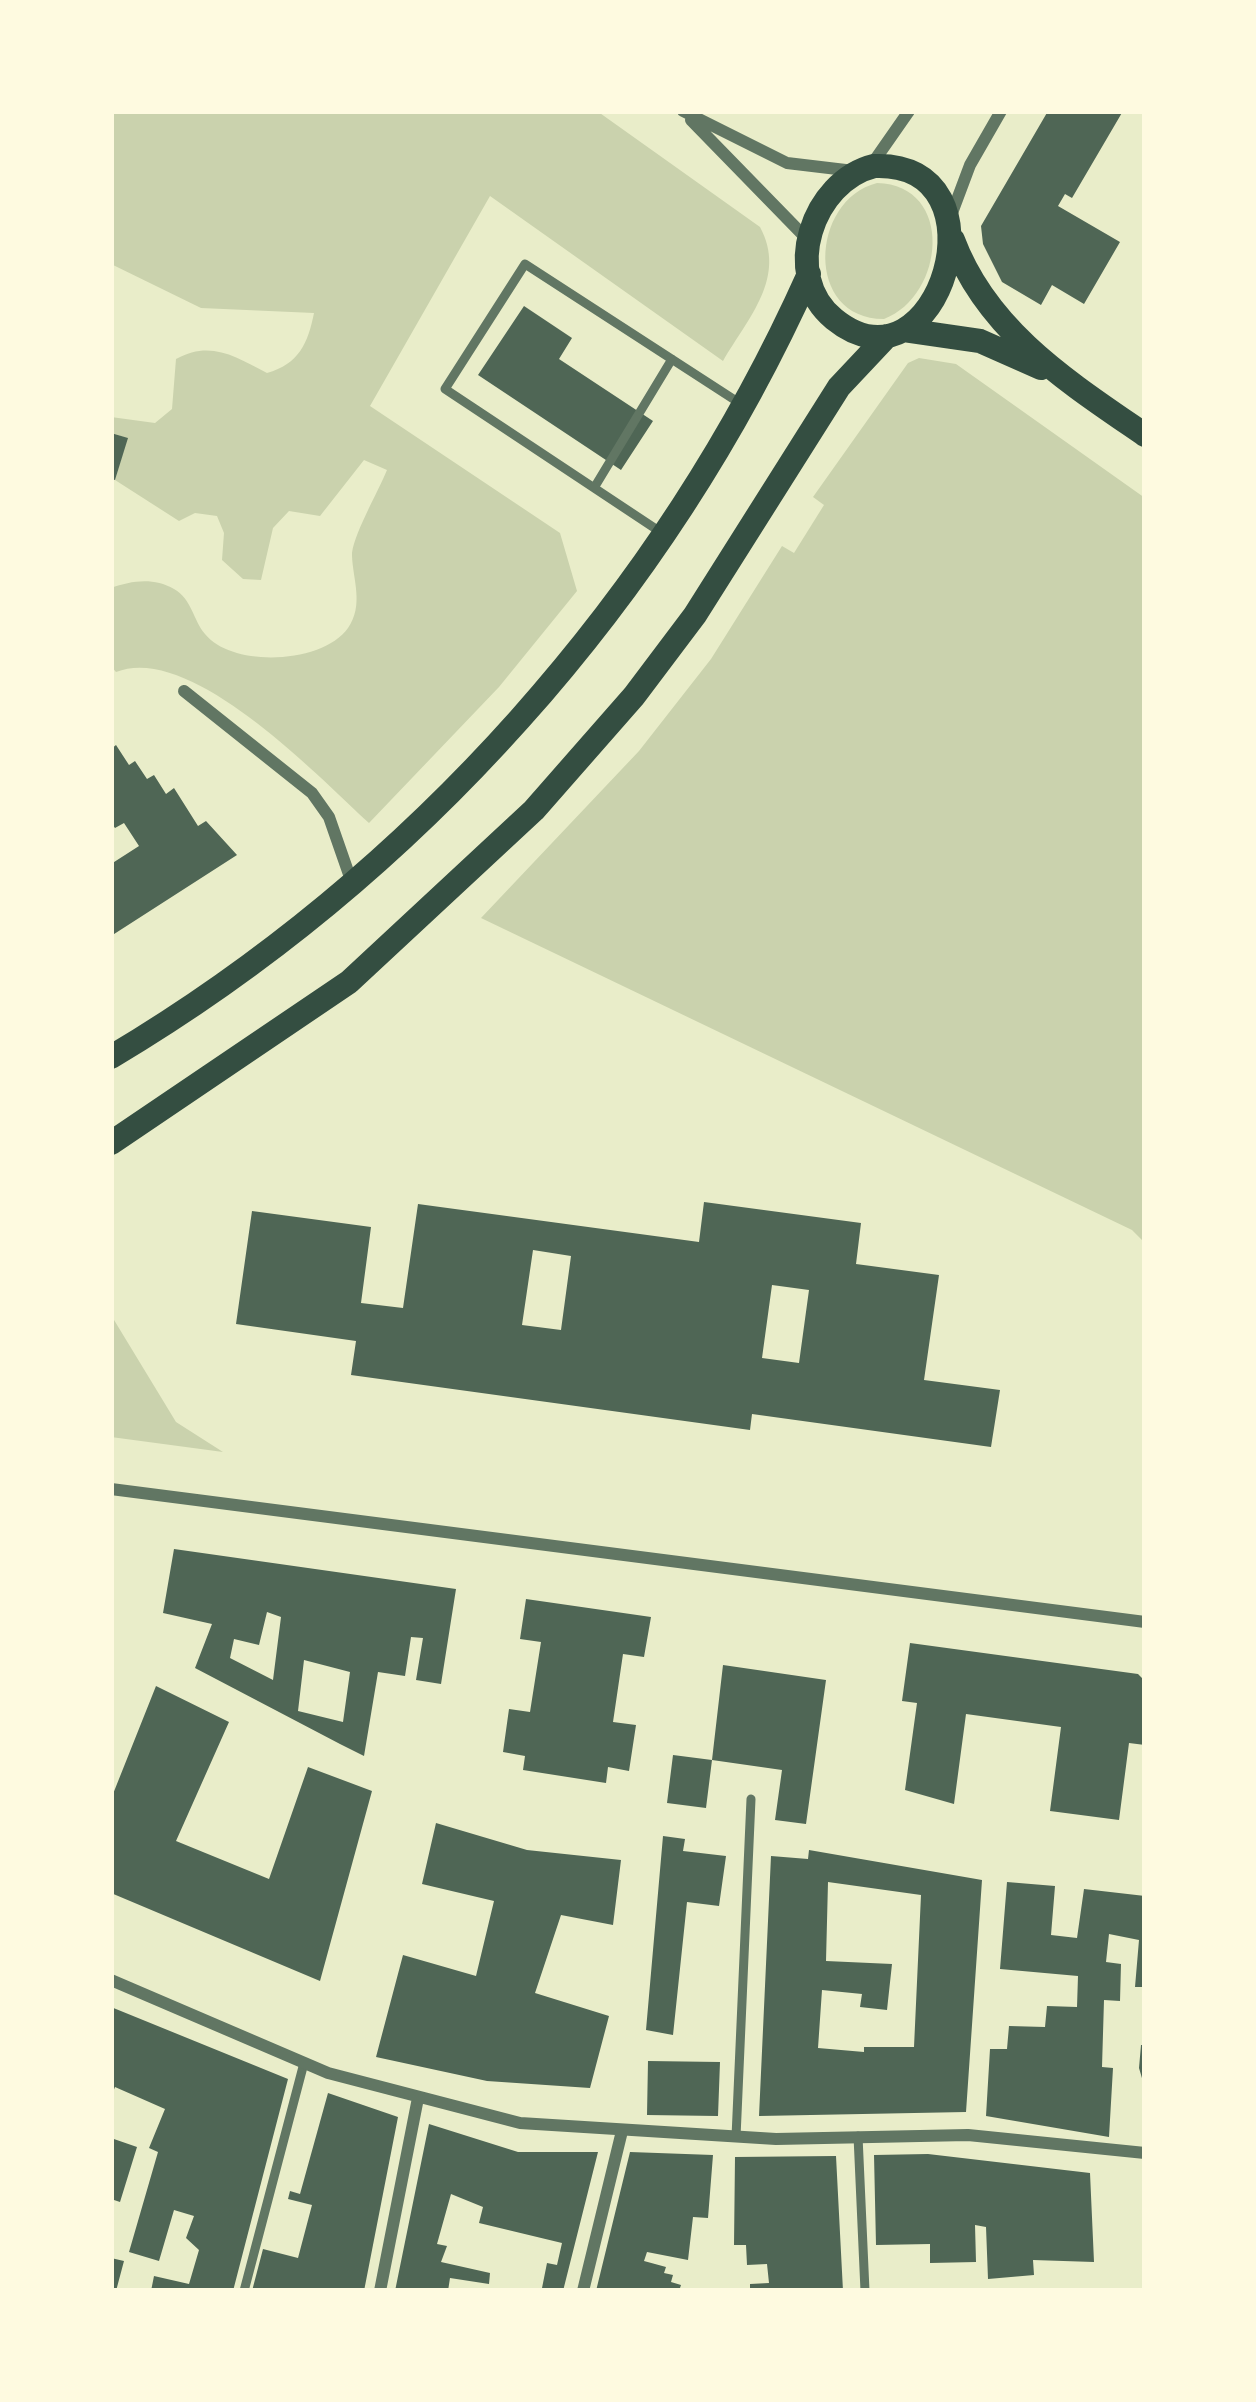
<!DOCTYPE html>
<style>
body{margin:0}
#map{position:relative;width:1256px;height:2402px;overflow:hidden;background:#e9edc9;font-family:"Alegreya Sans",sans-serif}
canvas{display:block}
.frame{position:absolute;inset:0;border:114px solid #fefae0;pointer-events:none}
</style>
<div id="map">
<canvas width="1256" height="2402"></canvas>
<div class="frame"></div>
</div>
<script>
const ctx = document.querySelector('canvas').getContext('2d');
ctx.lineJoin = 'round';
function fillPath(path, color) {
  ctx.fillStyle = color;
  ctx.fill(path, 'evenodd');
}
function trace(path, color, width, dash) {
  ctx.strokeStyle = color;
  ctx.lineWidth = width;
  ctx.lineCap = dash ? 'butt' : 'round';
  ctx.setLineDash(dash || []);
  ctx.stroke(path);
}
const green = new Path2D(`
 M 111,111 L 597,111 L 760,227 C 787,277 749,317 723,361 L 490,196 L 370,406 L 560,533 L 577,591 L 499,687 L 369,823 C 317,775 190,642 116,672 L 111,666 L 111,588 C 131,581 153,577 174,589 C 192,599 193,620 205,634 C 232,668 323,664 348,628 C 364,605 353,580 352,556 C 351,539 379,490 387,470 L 364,460 L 320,516 L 289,511 L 273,528 L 261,580 L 243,579 L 222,560 L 224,533 L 217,516 L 195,513 L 179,521 L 115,480 L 127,438 L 111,433 L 111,417 L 155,423 L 172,409 L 176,359 C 210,340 235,356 267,373 C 299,364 308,343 314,313 L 201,308 L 111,264 Z
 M 877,183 C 955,185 945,296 884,319 C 804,319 810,200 877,183 Z
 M 919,358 L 956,364 L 1145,498 L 1145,1243 L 1132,1230 L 481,918 L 639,751 L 711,659 L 782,546 L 794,553 L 824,505 L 813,497 L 908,363 Z
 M 111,1315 L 176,1422 L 223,1452 L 111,1437 Z`);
const building = new Path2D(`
 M 1048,111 L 1123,111 L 1072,198 L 1065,194 L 1058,206 L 1120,242 L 1084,304 L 1052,285 L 1041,305 L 1002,282 L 983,244 L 981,226 Z
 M 524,306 L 572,338 L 559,359 L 653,421 L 621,470 L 478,375 Z
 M 111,433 L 128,438 L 115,480 L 111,479 Z
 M 116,745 L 129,765 L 135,761 L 147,779 L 154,775 L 166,794 L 174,788 L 198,826 L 206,821 L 237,855 L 111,936 L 111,864 L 139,846 L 124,823 L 115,828 L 111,823 L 111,749 Z
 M 704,1202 L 861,1223 L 856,1264 L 939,1275 L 924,1380 L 1000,1390 L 991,1447 L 752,1414 L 750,1430 L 351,1375 L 356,1341 L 236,1324 L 252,1211 L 371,1227 L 361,1303 L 403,1308 L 418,1204 L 699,1242 ZM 533,1250 L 571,1256 L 561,1330 L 522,1325 ZM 772,1285 L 809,1290 L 799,1363 L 762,1358 Z
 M 174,1549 L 456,1589 L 441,1684 L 416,1680 L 423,1638 L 411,1637 L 405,1676 L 378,1672 L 364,1756 L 340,1744 L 195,1668 L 212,1624 L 163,1613 ZM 267,1612 L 281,1617 L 273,1680 L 230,1658 L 234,1639 L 259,1645 ZM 304,1660 L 350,1672 L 343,1722 L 298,1711 Z
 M 526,1599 L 651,1617 L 644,1657 L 623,1654 L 613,1722 L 636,1725 L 629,1771 L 608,1767 L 606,1783 L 523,1770 L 525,1756 L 503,1752 L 509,1709 L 530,1712 L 541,1642 L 520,1639 Z
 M 910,1643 L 1138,1674 L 1145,1681 L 1145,1745 L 1129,1743 L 1119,1820 L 1050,1811 L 1061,1727 L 966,1714 L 954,1804 L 905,1790 L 917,1703 L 902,1701 Z
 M 723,1665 L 826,1680 L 806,1824 L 775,1820 L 782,1770 L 712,1760 Z
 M 156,1686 L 229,1722 L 176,1841 L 269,1879 L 308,1767 L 372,1791 L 320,1981 L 111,1893 L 111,1799 Z
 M 673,1755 L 712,1760 L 706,1808 L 667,1803 Z
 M 436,1823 L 527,1850 L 621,1860 L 613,1925 L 561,1915 L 535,1993 L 609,2016 L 590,2088 L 487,2081 L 376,2057 L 403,1955 L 476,1976 L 494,1901 L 422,1884 Z
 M 663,1836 L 685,1839 L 683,1851 L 726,1856 L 719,1906 L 687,1902 L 673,2035 L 646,2030 Z
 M 809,1850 L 982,1880 L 966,2112 L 759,2116 L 771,1856 L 808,1859 ZM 828,1882 L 921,1895 L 914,2047 L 864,2047 L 864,2052 L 818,2048 L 822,1990 L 862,1994 L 860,2007 L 887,2010 L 892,1964 L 826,1961 Z
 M 1007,1882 L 1055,1886 L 1051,1935 L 1077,1938 L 1084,1889 L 1145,1896 L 1145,1987 L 1135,1987 L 1139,1940 L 1109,1934 L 1106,1962 L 1121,1964 L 1120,2001 L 1104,2000 L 1102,2067 L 1113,2068 L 1109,2137 L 986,2116 L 990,2049 L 1007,2049 L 1009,2026 L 1045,2027 L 1047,2006 L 1077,2007 L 1078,1976 L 1000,1969 Z
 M 111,2007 L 288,2079 L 233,2291 L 151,2291 L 154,2276 L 189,2284 L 199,2250 L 186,2238 L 194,2216 L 174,2210 L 159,2261 L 129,2252 L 158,2152 L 149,2148 L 165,2109 L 115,2087 L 111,2097 Z
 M 1141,2045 L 1145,2045 L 1144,2085 L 1139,2068 Z
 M 648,2061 L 720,2062 L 718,2116 L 647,2115 Z
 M 328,2093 L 398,2117 L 364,2291 L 252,2291 L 263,2249 L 298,2258 L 312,2205 L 288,2199 L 290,2191 L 300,2194 Z
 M 429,2124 L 518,2152 L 598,2152 L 563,2291 L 542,2288 L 547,2263 L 557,2265 L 562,2243 L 479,2223 L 483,2207 L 451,2194 L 437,2244 L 447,2246 L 441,2262 L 490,2273 L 489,2284 L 450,2278 L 448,2291 L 395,2291 Z
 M 111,2138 L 137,2147 L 120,2202 L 111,2199 Z
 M 630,2152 L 713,2155 L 708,2218 L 693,2217 L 688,2260 L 647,2252 L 644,2261 L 666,2267 L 664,2273 L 673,2275 L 671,2282 L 681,2285 L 679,2291 L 596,2291 Z
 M 928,2154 L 1090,2173 L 1094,2262 L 1033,2260 L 1034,2275 L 988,2279 L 986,2227 L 975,2225 L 976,2262 L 930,2263 L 930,2244 L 876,2245 L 874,2155 Z
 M 836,2156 L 843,2291 L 750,2291 L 750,2284 L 769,2283 L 767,2264 L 747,2265 L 746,2245 L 734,2245 L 735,2157 Z
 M 111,2258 L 124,2261 L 116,2291 L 111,2291 Z`);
const service = new Path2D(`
 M 594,488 L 672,359
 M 662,533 L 445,389 L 525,264 L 741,404
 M 858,2136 L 865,2291
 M 736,2137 L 751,1799
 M 244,2291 L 304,2063`);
const minor = new Path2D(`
 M 683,111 L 787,163 L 854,171
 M 691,120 L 807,239
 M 872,164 L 909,111
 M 949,221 L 970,165 L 1001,111
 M 184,691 L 312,793 L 329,817 L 352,883
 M 111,1489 L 1145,1622
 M 111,1980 L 328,2073 L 520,2123 L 776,2139 L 968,2135 L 1145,2153
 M 380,2291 L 418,2098
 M 583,2291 L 622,2131`);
const secondary = new Path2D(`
 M 874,166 C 1012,160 938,404 834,319 C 780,275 813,181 874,166 Z
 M 953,240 C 987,331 1068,382 1145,435
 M 904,330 L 980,341 L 1041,368
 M 111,1057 C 415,876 664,598 809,274
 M 111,1143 L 349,982 L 534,810 L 634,696 L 695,615 L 839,387 L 887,336`);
fillPath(green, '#cad2ad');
fillPath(building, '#4f6655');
trace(service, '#617663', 9);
trace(minor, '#617663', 12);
trace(secondary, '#344e41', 24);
</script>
